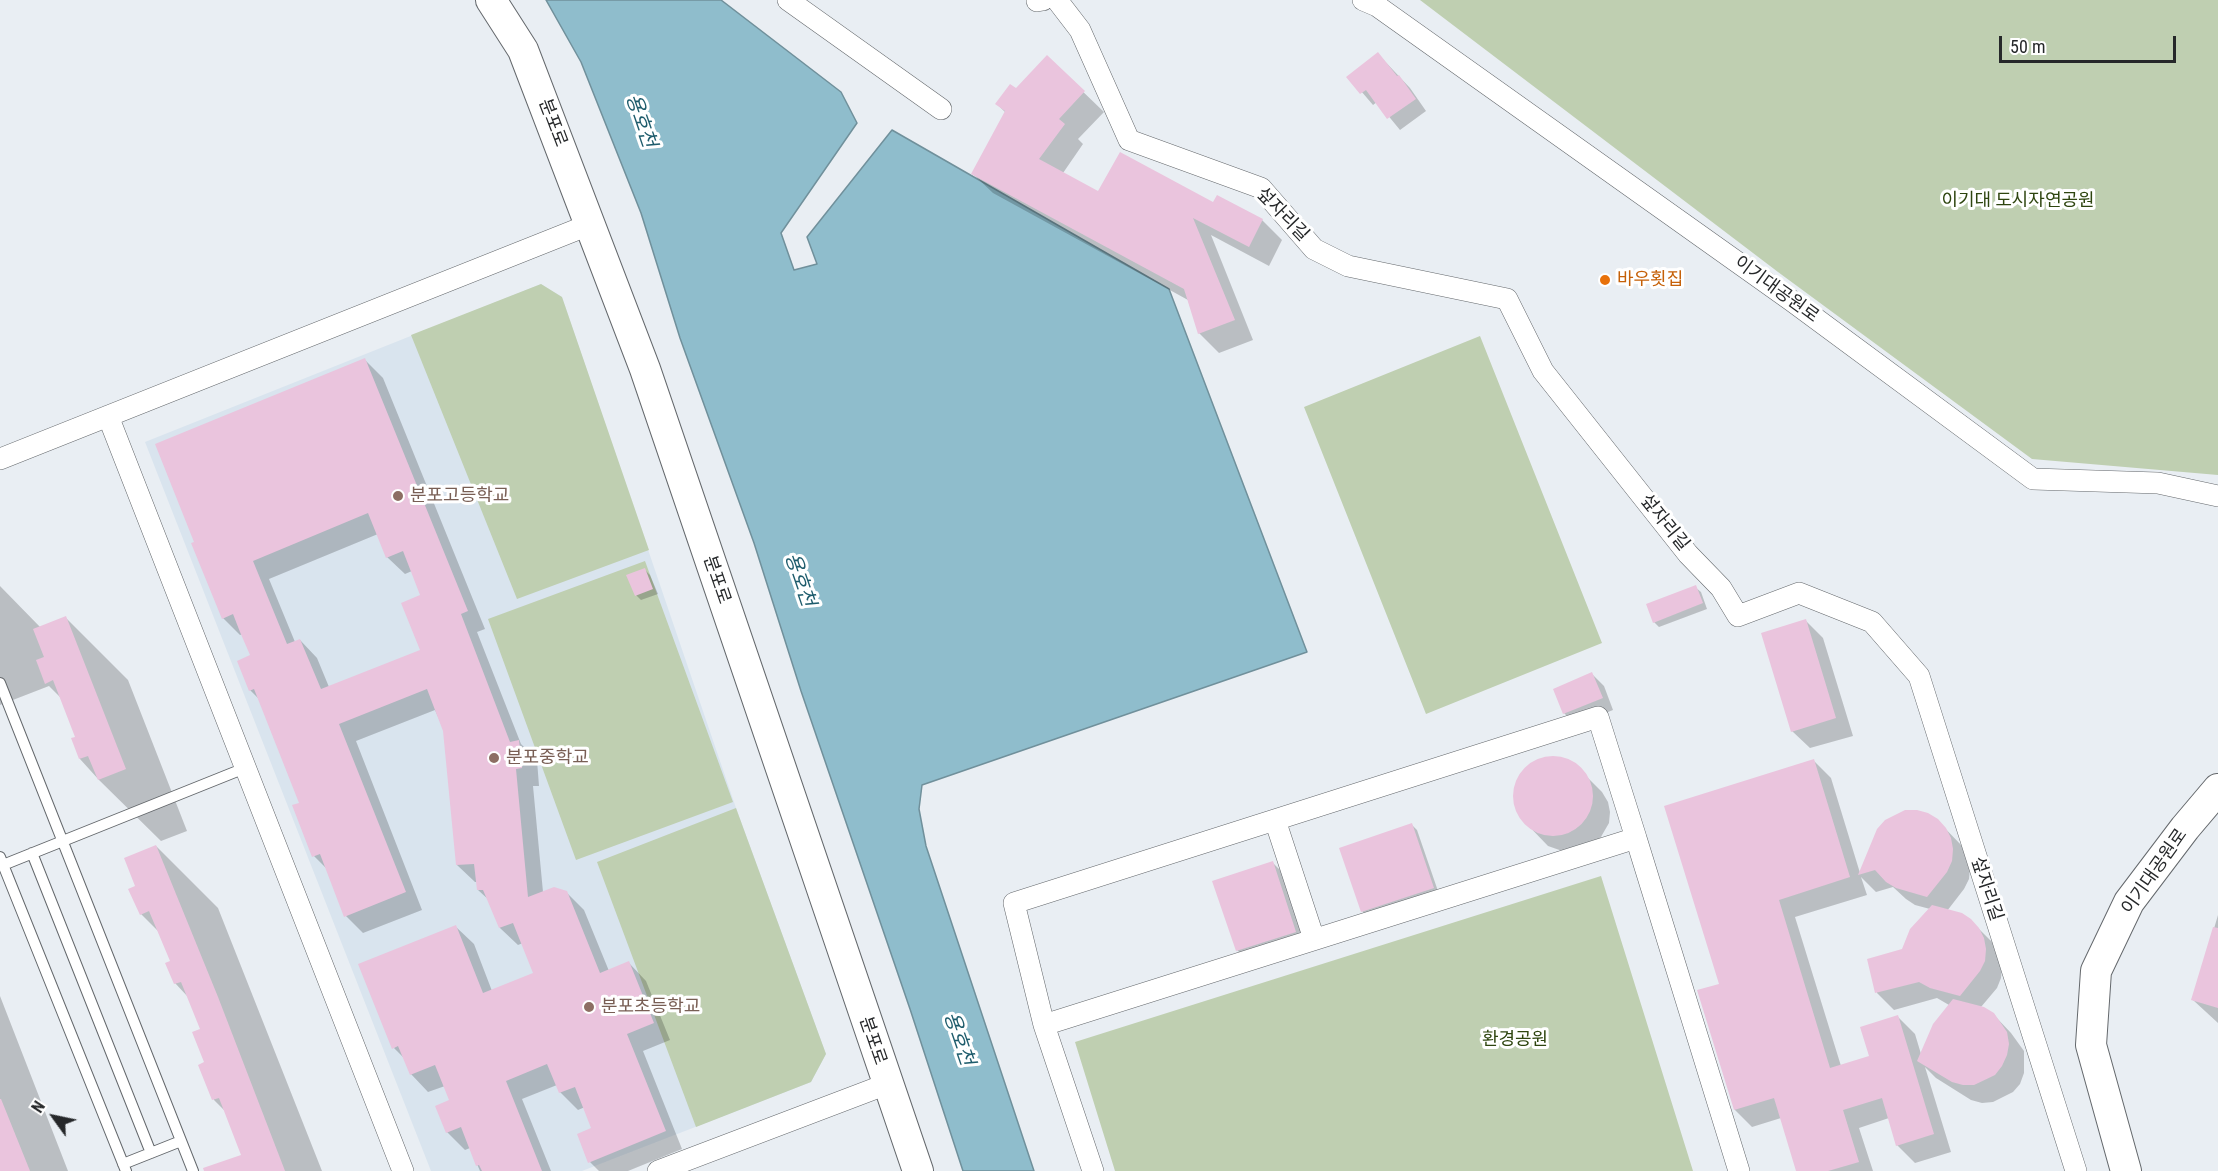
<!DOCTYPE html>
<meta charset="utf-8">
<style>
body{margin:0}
#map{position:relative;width:2218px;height:1171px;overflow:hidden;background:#e9eef3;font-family:"Roboto Condensed",sans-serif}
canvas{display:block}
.north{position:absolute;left:24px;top:1087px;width:60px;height:60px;-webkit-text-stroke:4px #fff;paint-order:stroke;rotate:303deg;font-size:16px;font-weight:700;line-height:24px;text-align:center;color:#26282a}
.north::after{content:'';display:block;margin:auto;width:21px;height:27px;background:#26282a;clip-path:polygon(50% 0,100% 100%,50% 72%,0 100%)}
.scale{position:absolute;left:1999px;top:36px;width:177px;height:27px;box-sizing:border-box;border:3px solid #26282a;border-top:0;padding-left:8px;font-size:18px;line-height:21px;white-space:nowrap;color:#26282a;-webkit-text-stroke:4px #fff;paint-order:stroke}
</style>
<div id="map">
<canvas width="2218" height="1171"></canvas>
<div class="north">N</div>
<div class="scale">50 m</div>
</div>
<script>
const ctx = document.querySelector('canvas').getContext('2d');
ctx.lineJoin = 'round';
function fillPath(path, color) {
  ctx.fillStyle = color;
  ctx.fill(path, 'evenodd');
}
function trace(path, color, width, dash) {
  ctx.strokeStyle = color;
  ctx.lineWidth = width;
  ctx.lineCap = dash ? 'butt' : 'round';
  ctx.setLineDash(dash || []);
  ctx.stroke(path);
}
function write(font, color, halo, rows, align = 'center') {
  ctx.font = font + ' "Roboto Condensed","Noto Sans KR",sans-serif';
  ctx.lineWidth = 6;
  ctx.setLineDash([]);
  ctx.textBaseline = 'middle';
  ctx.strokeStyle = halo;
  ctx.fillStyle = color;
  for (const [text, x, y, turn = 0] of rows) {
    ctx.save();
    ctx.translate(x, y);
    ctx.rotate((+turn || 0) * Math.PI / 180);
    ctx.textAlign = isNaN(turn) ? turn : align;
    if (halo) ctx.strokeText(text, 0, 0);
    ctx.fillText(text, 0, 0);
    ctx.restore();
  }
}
const built = new Path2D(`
 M 541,284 L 562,297 L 736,808 L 826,1054 L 811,1082 L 582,1171 L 431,1171 L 145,442 Z`);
const green = new Path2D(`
 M 1420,0 L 2218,0 L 2218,475 L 2032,459 L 1778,272 Z
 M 541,284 L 562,297 L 649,550 L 517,599 L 411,335 Z
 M 1480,336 L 1602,643 L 1426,714 L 1304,407 Z
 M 645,561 L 733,802 L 576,860 L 488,619 Z
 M 736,808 L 826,1054 L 811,1082 L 696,1127 L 597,862 Z
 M 1601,876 L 1693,1171 L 1115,1171 L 1075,1042 Z`);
const water = new Path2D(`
 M 546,0 L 721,0 L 841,92 L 857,123 L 781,233 L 794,270 L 817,264 L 807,237 L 892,130 L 1169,289 L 1307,652 L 922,785 L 919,809 L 926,846 L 1034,1171 L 963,1171 L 910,1009 L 801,691 L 754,543 L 680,338 L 641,213 L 581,62 Z`);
const shadow = new Path2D(`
 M 1378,54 L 1410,88 L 1426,111 L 1400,130 L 1377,102 L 1373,105 L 1349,77 Z
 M 1047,57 L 1104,112 L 1078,139 L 1083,144 L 1063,173 L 1099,193 L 1214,204 L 1262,220 L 1282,240 L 1269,266 L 1211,235 L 1253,340 L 1219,353 L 1199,333 L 1188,300 L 993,193 L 973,174 L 1006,113 L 997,104 L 1016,90 Z
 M 365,360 L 383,378 L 485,629 L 477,632 L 521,744 L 537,760 L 539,786 L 533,786 L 543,892 L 566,892 L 584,910 L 609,971 L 629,963 L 646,981 L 670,1040 L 643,1051 L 682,1149 L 628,1171 L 599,1171 L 590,1162 L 593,1128 L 585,1107 L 578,1110 L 560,1092 L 557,1085 L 522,1099 L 551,1171 L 480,1171 L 470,1148 L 465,1150 L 447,1132 L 451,1101 L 445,1086 L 428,1092 L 411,1074 L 405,1059 L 394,1048 L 456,927 L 474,944 L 492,991 L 535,974 L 523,943 L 518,945 L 500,928 L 490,901 L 478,890 L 477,882 L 475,882 L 457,865 L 444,730 L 435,710 L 356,741 L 422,910 L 363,933 L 346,916 L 328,870 L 314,856 L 301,804 L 259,699 L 250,690 L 252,656 L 243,634 L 240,635 L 223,618 L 193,544 ZM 378,534 L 387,557 L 405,574 L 412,571 L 422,595 L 422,651 L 329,687 L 317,658 L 300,640 L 295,642 L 269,579 Z
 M 645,570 L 650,575 L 658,594 L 641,600 L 636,595 Z
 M 0,586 L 41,628 L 66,618 L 128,680 L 187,831 L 161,841 L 99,780 L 80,759 L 77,737 L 62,699 L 49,686 L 0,705 Z
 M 1695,587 L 1701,592 L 1707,609 L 1659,627 L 1654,622 Z
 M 1806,621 L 1823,638 L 1853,736 L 1810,748 L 1792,731 Z
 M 1592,674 L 1604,686 L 1613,710 L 1576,725 L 1564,713 Z
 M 1556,758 L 1567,760 L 1584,774 L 1602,792 L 1608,802 L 1610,812 L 1609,823 L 1598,842 L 1568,853 L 1548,846 L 1522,819 L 1515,799 L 1515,788 L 1526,769 L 1545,759 Z
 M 1814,761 L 1831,778 L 1860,873 L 1937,820 L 1963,847 L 1970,868 L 1969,879 L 1964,889 L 1947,911 L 1970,920 L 1996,946 L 2002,967 L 2001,978 L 1997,988 L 1981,1007 L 1993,1014 L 2011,1033 L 2024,1051 L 2024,1073 L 2020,1084 L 2013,1092 L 1993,1102 L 1982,1103 L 1971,1100 L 1936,1078 L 1925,1067 L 1951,1152 L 1915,1163 L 1897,1145 L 1889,1118 L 1859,1128 L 1873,1171 L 1798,1171 L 1781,1118 L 1752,1127 L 1735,1110 L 1721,985 ZM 1861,877 L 1876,892 L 1893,887 L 1906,899 L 1915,905 L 1930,909 L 1903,950 L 1868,960 L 1877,993 L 1894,1010 L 1937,998 L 1949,1005 L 1921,1054 L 1915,1034 L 1898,1017 L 1871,1057 L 1841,1066 L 1795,917 L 1867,895 Z
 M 1412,825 L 1417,830 L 1439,894 L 1367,916 L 1362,911 Z
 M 156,846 L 218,908 L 322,1171 L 242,1171 L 243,1156 L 226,1112 L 214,1100 L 200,1066 L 206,1063 L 202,1030 L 188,997 L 175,983 L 172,962 L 160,933 L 141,914 L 137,887 Z
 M 1272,862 L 1284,874 L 1307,943 L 1249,962 L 1237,950 Z
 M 2218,915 L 2218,1023 L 2193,1000 Z
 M 0,996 L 68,1171 L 0,1171 Z`);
const building = new Path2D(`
 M 1378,52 L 1397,76 L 1399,75 L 1416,99 L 1387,119 L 1366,90 L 1360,94 L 1346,77 Z
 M 1047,55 L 1085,91 L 1059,119 L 1065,124 L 1039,159 L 1098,191 L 1120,152 L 1213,202 L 1217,195 L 1263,219 L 1249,247 L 1193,218 L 1235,320 L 1198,334 L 1184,289 L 971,174 L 1005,111 L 995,104 L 1010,84 L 1016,88 Z
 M 365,358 L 468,611 L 461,614 L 510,742 L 519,740 L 522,768 L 516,769 L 528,897 L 554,887 L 567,891 L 600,973 L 629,961 L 654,1023 L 627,1034 L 666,1131 L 588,1163 L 577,1134 L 591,1128 L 575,1087 L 559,1093 L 547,1064 L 506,1081 L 542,1171 L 482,1171 L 479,1165 L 476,1166 L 461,1127 L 446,1133 L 435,1106 L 449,1100 L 435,1065 L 410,1075 L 398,1046 L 392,1049 L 358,964 L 456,925 L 483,993 L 533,973 L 513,923 L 499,928 L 483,890 L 477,890 L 474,864 L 456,865 L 443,731 L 427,689 L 339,724 L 406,892 L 344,917 L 320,854 L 312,857 L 292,805 L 299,803 L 254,689 L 249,691 L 237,661 L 250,655 L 240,632 L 233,614 L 222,619 L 191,543 L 194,542 L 155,444 ZM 368,513 L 386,558 L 403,551 L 420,595 L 401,603 L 420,650 L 321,689 L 300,639 L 287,644 L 253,561 Z
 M 645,568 L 653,589 L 635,596 L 626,575 Z
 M 1696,585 L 1703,603 L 1653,623 L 1646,604 Z
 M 66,616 L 126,769 L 98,780 L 88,756 L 79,759 L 71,738 L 75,737 L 53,680 L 45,684 L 36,660 L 44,657 L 33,629 Z
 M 1806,619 L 1836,718 L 1791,732 L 1761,633 Z
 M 1592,672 L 1603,698 L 1563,714 L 1553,689 Z
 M1513 796a40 40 0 1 1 80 0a40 40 0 1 1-80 0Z
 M 1814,759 L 1850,877 L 1779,900 L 1830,1068 L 1869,1056 L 1860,1027 L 1898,1015 L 1934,1134 L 1896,1146 L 1882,1098 L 1843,1110 L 1859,1162 L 1828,1171 L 1796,1171 L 1774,1098 L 1734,1110 L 1697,990 L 1719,984 L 1664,806 Z
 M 1905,810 L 1917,810 L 1928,813 L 1938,819 L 1946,828 L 1951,838 L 1953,849 L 1952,861 L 1947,872 L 1927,897 L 1896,888 L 1886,882 L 1875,870 L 1858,875 L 1877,829 L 1885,820 Z
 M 1412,823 L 1434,888 L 1361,912 L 1339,848 Z
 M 156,845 L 218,997 L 285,1171 L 204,1171 L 203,1168 L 241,1155 L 219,1098 L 212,1100 L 198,1065 L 204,1062 L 192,1032 L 200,1029 L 181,982 L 174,984 L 165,963 L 170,961 L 149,911 L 140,915 L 128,889 L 135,886 L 124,858 Z
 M 1273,861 L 1296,932 L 1236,951 L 1212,881 Z
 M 1932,905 L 1962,913 L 1971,919 L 1979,928 L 1984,938 L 1986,949 L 1985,961 L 1980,971 L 1960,996 L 1930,988 L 1919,982 L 1875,993 L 1867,959 L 1902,949 L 1910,929 Z
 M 2213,927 L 2218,928 L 2218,1008 L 2191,1000 Z
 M 1953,999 L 1984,1007 L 1994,1013 L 2007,1032 L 2009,1044 L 2007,1055 L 2002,1066 L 1995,1075 L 1974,1085 L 1963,1085 L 1952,1082 L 1917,1061 L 1933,1024 Z
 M 0,1099 L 1,1099 L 30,1171 L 0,1171 Z`);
const lane = new Path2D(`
 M 0,683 L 193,1171
 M 32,853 L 151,1153
 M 0,857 L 126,1171
 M 3,865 L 245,768
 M 123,1164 L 181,1141`);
const street = new Path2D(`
 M 788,0 L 941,109
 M 1057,0 L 1080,30 L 1129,140 L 1261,188 L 1314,249 L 1348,266 L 1507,299 L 1543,371 L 1688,554 L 1721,588 L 1738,616 L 1799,593 L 1872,622 L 1919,676 L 2076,1171
 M 1363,0 L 1377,6 L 1792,301 L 2033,479 L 2158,483 L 2218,496
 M 1037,1 L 1043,0
 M 108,416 L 403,1171
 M 0,459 L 591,224
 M 1275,820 L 1314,939
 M 1044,1025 L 1014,903 L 1598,717 L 1636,838
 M 658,1171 L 887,1084
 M 1093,1171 L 1044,1025 L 1636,838 L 1739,1171`);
const secondary = new Path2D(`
 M 491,0 L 523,50 L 645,369 L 918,1171
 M 2126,1171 L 2091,1045 L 2096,971 L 2129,902 L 2185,828 L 2218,789`);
const markers = [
 [1605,280,6,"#e8710a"],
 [398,496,6,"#8d6e63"],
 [494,758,6,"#8d6e63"],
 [589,1007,6,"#8d6e63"]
];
const streetNames = [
 ["분포로",552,123,69],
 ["섶자리길",1282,215,46],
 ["이기대공원로",1776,290,36],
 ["섶자리길",1664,523,51],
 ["분포로",716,580,71],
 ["이기대공원로",2155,872,-55],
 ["섶자리길",1986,889,72],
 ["분포로",872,1041,71]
];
const parkNames = [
 ["이기대 도시자연공원",2018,201],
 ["환경공원",1515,1040]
];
const foodNames = [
 ["바우횟집",1617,280]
];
const educationNames = [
 ["분포고등학교",410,496],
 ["분포중학교",506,758],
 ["분포초등학교",601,1007]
];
const waterNames = [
 ["용호천",640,121,71],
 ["용호천",799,580,71],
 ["용호천",958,1039,71]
];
fillPath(built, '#d9e4ee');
fillPath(green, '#bfcfb1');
fillPath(water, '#8fbdcc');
trace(water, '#70909b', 1.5);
fillPath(shadow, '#0003');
fillPath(building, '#eac4dd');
trace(lane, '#64686c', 12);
trace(street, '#64686c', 22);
trace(secondary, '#64686c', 32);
trace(lane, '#fff', 10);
trace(street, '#fff', 21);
trace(secondary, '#fff', 30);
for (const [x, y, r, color] of markers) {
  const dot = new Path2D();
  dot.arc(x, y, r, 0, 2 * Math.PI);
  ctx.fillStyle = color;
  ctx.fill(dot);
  trace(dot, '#fff', 2);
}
write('18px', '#26282a', '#fff', streetNames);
write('18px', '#2e450f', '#fff', parkNames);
write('18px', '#c56008', '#fff', foodNames, 'left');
write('18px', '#785e54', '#fff', educationNames, 'left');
write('italic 20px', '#1e5c6c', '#fff', waterNames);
</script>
